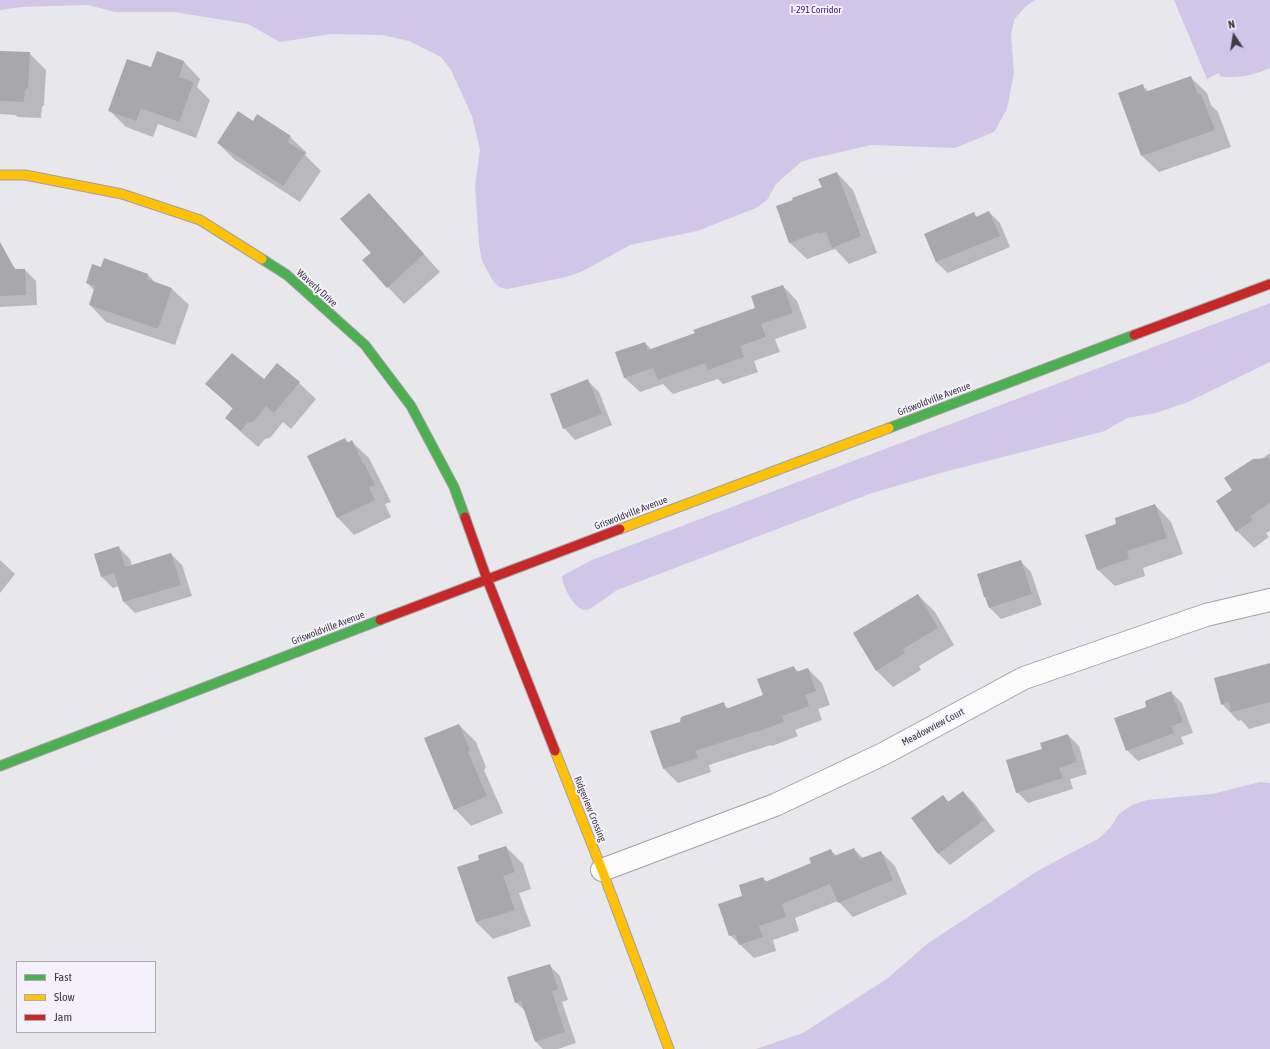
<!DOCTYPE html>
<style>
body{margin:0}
#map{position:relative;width:1270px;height:1049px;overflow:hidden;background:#e8e7ec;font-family:"Asap Condensed",sans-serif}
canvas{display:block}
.legend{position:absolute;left:16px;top:961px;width:140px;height:72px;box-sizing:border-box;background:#f4f1fc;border:1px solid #aba9b1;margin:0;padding:5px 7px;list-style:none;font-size:12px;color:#3d3c40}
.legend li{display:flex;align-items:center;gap:8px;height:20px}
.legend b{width:20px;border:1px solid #aba9b1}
.north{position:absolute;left:1214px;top:16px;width:40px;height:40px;-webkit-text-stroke:3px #f4f1fc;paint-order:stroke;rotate:348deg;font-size:11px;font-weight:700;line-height:16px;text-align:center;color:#3d3c40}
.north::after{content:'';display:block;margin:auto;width:14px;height:18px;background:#3d3c40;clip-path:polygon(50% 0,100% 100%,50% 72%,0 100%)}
</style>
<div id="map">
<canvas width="1270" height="1049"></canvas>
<ul class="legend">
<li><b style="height:5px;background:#4caf50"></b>Fast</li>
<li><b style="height:5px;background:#ffc107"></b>Slow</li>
<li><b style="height:5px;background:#c62828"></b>Jam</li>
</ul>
<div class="north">N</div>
</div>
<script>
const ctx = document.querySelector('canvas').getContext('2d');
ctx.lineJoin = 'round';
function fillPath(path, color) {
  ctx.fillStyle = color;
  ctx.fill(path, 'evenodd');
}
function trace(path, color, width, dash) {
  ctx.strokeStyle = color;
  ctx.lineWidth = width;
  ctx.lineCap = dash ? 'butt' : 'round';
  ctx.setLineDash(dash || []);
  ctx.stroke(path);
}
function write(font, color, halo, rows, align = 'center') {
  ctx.font = font + ' "Asap Condensed",sans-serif';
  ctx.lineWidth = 4;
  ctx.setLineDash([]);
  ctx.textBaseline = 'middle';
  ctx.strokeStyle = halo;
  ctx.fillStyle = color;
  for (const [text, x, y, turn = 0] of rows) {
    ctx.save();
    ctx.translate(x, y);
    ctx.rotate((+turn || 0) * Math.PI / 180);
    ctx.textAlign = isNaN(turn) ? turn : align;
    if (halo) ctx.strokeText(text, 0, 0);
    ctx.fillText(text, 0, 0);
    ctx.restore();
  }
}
const green = new Path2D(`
 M 0,0 L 1035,0 L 1025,7 L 1014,20 L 1011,35 L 1014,73 L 1007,109 L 994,132 L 955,148 L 871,145 L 810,159 L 801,162 L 776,184 L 767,200 L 756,208 L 697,231 L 630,245 L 583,271 L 566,277 L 507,289 L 499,287 L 493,281 L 482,261 L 479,244 L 475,185 L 480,150 L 472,116 L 451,70 L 441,57 L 409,41 L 382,35 L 331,34 L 280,42 L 248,24 L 174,12 L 115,12 L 88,5 L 21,7 L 0,10 Z
 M 1174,0 L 1270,0 L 1270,68 C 1257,74 1234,80 1220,76 L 1219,73 L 1207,79 Z
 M 1270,303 L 1270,362 L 1188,402 L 1156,413 L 1127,418 L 1105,431 L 944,472 L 872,493 L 617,590 L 590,609 L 582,610 C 571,602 563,588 562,576 L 592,560 Z
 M 1260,782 L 1270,783 L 1270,1049 L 756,1049 L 803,1033 L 888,978 L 927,944 L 1039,870 L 1098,839 L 1110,828 L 1119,814 L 1132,805 L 1147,800 L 1212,794 Z`);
const shadow = new Path2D(`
 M 0,52 L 29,53 L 46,70 L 44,105 L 42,107 L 41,118 L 18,117 L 15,115 L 0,114 Z
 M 157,53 L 184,62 L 200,79 L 197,87 L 210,100 L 196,138 L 158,124 L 153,137 L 126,127 L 109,110 L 152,68 Z
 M 1190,77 L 1207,93 L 1211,105 L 1218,112 L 1231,147 L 1159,172 L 1142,156 L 1120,94 L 1143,86 L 1149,92 Z
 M 253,122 L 290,137 L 307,153 L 305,155 L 321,171 L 300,202 L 235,160 L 218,143 Z
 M 837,173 L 853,190 L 877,253 L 849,264 L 835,249 L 807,259 L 790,243 L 777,207 L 823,188 Z
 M 385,211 L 440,272 L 404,304 L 388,287 L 372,253 Z
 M 989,212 L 1000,223 L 1010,247 L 948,273 L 936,262 L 925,234 L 973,214 L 977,217 Z
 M 0,254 L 17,270 L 25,270 L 36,281 L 37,305 L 0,307 Z
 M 105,259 L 148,275 L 157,284 L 172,289 L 189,305 L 175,345 L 106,322 L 90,305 L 95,291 L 87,283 L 102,268 Z
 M 783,286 L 797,301 L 807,328 L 775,339 L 780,352 L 754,361 L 758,372 L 723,384 L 718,379 L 673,394 L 663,384 L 640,392 L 625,378 L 616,353 L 645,343 L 652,350 L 696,334 L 756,308 Z
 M 277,364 L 299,383 L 316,399 L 291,429 L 283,422 L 270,438 L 265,439 L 258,447 L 243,434 L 226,418 L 233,409 L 207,384 L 264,380 Z
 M 588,381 L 599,392 L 612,425 L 575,440 L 564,428 Z
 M 345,439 L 349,443 L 352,442 L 369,458 L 391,502 L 385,504 L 391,517 L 354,535 L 338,518 L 309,456 Z
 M 1270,453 L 1270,531 L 1266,533 L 1269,537 L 1254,548 L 1237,531 L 1233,490 L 1260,460 Z
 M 1155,505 L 1171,522 L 1183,554 L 1143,568 L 1145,576 L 1115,586 L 1098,570 L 1086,536 L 1118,525 Z
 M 119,548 L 130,559 L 132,566 L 171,554 L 182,565 L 192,596 L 135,613 L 124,602 L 119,586 L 113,588 L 102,577 L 95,555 Z
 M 0,560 L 15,574 L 0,593 Z
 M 1020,561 L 1031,572 L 1042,605 L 1001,619 L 990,608 L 987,598 Z
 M 918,595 L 935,612 L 954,645 L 919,666 L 921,670 L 893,687 L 876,670 Z
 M 1270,664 L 1270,723 L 1249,729 L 1241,720 L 1238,721 L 1222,704 Z
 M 793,667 L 799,672 L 808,669 L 822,683 L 830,705 L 818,709 L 822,720 L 795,730 L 798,736 L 772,746 L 771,745 L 709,765 L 711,772 L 678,783 L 664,769 L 681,722 L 723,704 L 729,709 L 764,696 Z
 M 1171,692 L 1182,703 L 1193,733 L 1181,737 L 1184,744 L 1138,761 L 1127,750 L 1148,707 Z
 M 459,725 L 476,742 L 486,767 L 484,770 L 503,813 L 471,826 L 455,809 Z
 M 1068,735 L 1079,746 L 1087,774 L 1070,779 L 1073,789 L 1028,803 L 1017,792 L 1043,749 Z
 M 963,792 L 974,803 L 995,831 L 950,865 L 939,854 L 913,818 L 943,796 L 949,802 Z
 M 506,847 L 523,864 L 531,889 L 519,893 L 531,926 L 493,939 L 476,922 L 459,868 L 480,860 Z
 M 854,849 L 864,859 L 881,852 L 895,866 L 907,894 L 853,917 L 838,901 L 795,918 L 799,931 L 773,940 L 776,951 L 754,958 L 730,935 L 744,896 L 763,878 L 767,882 L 812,864 L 831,851 L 837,856 Z
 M 549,965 L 560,976 L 568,1000 L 562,1002 L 576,1043 L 558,1049 L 543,1049 L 536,1042 L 526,1012 L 516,1002 Z`);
const building = new Path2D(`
 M 0,51 L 30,52 L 28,88 L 25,90 L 24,102 L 0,101 Z
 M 157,51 L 184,61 L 179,77 L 194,82 L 179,122 L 141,108 L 136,121 L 108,111 L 127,59 L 151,67 Z
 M 1191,76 L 1197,93 L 1201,94 L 1215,130 L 1141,156 L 1118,93 L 1143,84 L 1145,92 Z
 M 238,111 L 253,121 L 257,114 L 291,136 L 287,142 L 305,153 L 283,186 L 217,143 Z
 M 837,172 L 861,236 L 832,248 L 826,232 L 819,234 L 819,232 L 789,243 L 776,206 L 793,200 L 792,198 L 822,187 L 818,179 Z
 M 369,193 L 424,254 L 387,288 L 362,260 L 371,253 L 340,219 Z
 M 989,211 L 1000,236 L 936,262 L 924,234 L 974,212 L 976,217 Z
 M 0,242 L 15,269 L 25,269 L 26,295 L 0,296 Z
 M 104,258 L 148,274 L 147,279 L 172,288 L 158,329 L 89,305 L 95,286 L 86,283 L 92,264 L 101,267 Z
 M 783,285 L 793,313 L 761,324 L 766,337 L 740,346 L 744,357 L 708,370 L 705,363 L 658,380 L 653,368 L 624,378 L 615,352 L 645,342 L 648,350 L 695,333 L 693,330 L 755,308 L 751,296 Z
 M 232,353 L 264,379 L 277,363 L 300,382 L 274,413 L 266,406 L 253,422 L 248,422 L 241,431 L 225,418 L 233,408 L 205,384 Z
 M 588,379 L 602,414 L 563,429 L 550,394 Z
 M 345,438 L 347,443 L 352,440 L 363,464 L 364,463 L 375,485 L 369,487 L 375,500 L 337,518 L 307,456 Z
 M 1270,458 L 1270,503 L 1250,516 L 1253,520 L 1236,532 L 1216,501 L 1232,490 L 1224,478 L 1253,459 Z
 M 1155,504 L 1167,538 L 1127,551 L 1129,559 L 1097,570 L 1085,535 L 1116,524 L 1115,518 Z
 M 119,546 L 125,567 L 171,553 L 181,585 L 123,602 L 114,573 L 101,577 L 94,554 Z
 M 1021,560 L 1032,594 L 989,608 L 985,597 L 984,597 L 977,574 Z
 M 918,594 L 938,628 L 903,649 L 905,653 L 876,671 L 853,633 Z
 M 1270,663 L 1270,702 L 1231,712 L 1229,702 L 1221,705 L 1214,678 Z
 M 794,666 L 796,672 L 808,668 L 816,691 L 805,695 L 809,706 L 782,716 L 784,722 L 757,732 L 757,731 L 695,751 L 698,758 L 663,769 L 650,731 L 680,722 L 681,717 L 724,702 L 726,709 L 763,695 L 757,679 Z
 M 1171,691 L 1183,722 L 1171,726 L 1174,733 L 1126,751 L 1114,718 L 1146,707 L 1145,701 Z
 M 459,724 L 470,750 L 468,752 L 487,796 L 454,810 L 424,738 Z
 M 1068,734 L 1077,762 L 1059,768 L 1063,778 L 1016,793 L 1006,760 L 1042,749 L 1040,743 Z
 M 963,791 L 984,820 L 938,854 L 911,818 L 943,795 L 948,802 Z
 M 506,846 L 515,872 L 503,876 L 515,910 L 476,922 L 457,867 L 479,860 L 478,855 Z
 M 854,848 L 859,859 L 881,851 L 893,880 L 838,903 L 830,884 L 782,904 L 786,917 L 759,926 L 763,937 L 739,945 L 735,934 L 729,936 L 718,904 L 742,896 L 739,885 L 763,877 L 765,882 L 811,863 L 809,858 L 831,849 L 834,856 Z
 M 550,964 L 558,989 L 552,991 L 565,1032 L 535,1042 L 521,1001 L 515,1003 L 507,977 Z`);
const street = new Path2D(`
 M 602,870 L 775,805 L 883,754 L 1024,678 L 1206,615 L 1270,600`);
const fast = new Path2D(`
 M 262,259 L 287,275 L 365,345 L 411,406 L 454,487 L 465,517
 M 889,428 L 1134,335
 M 0,766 L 380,620`);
const slow = new Path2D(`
 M 0,175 L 25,175 L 122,194 L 200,220 L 262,259
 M 620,529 L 889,428
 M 555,751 L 602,870 L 669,1049`);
const jam = new Path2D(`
 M 1134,335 L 1270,284
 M 465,517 L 487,579 L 555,751
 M 380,620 L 620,529`);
const parkNames = [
 ["I-291 Corridor",816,10]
];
const streetNames = [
 ["Waverly Drive",317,288,42],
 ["Griswoldville Avenue",934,399,-21],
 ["Griswoldville Avenue",631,513,-21],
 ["Griswoldville Avenue",328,628,-21],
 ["Meadowview Court",933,727,-28],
 ["Ridgeview Crossing",590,809,68]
];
fillPath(green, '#d0c6e7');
fillPath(shadow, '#0003');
fillPath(building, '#a8a7ab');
trace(street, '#a2a1a4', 24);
trace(fast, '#a2a1a4', 11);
trace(slow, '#a2a1a4', 11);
trace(jam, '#a2a1a4', 11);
trace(street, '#fcfbfc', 22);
trace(fast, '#4caf50', 9);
trace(slow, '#ffc107', 9);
trace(jam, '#c62828', 9);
write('10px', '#46147c', '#f4f1fc', parkNames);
write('10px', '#3d3c40', '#f4f1fc', streetNames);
</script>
